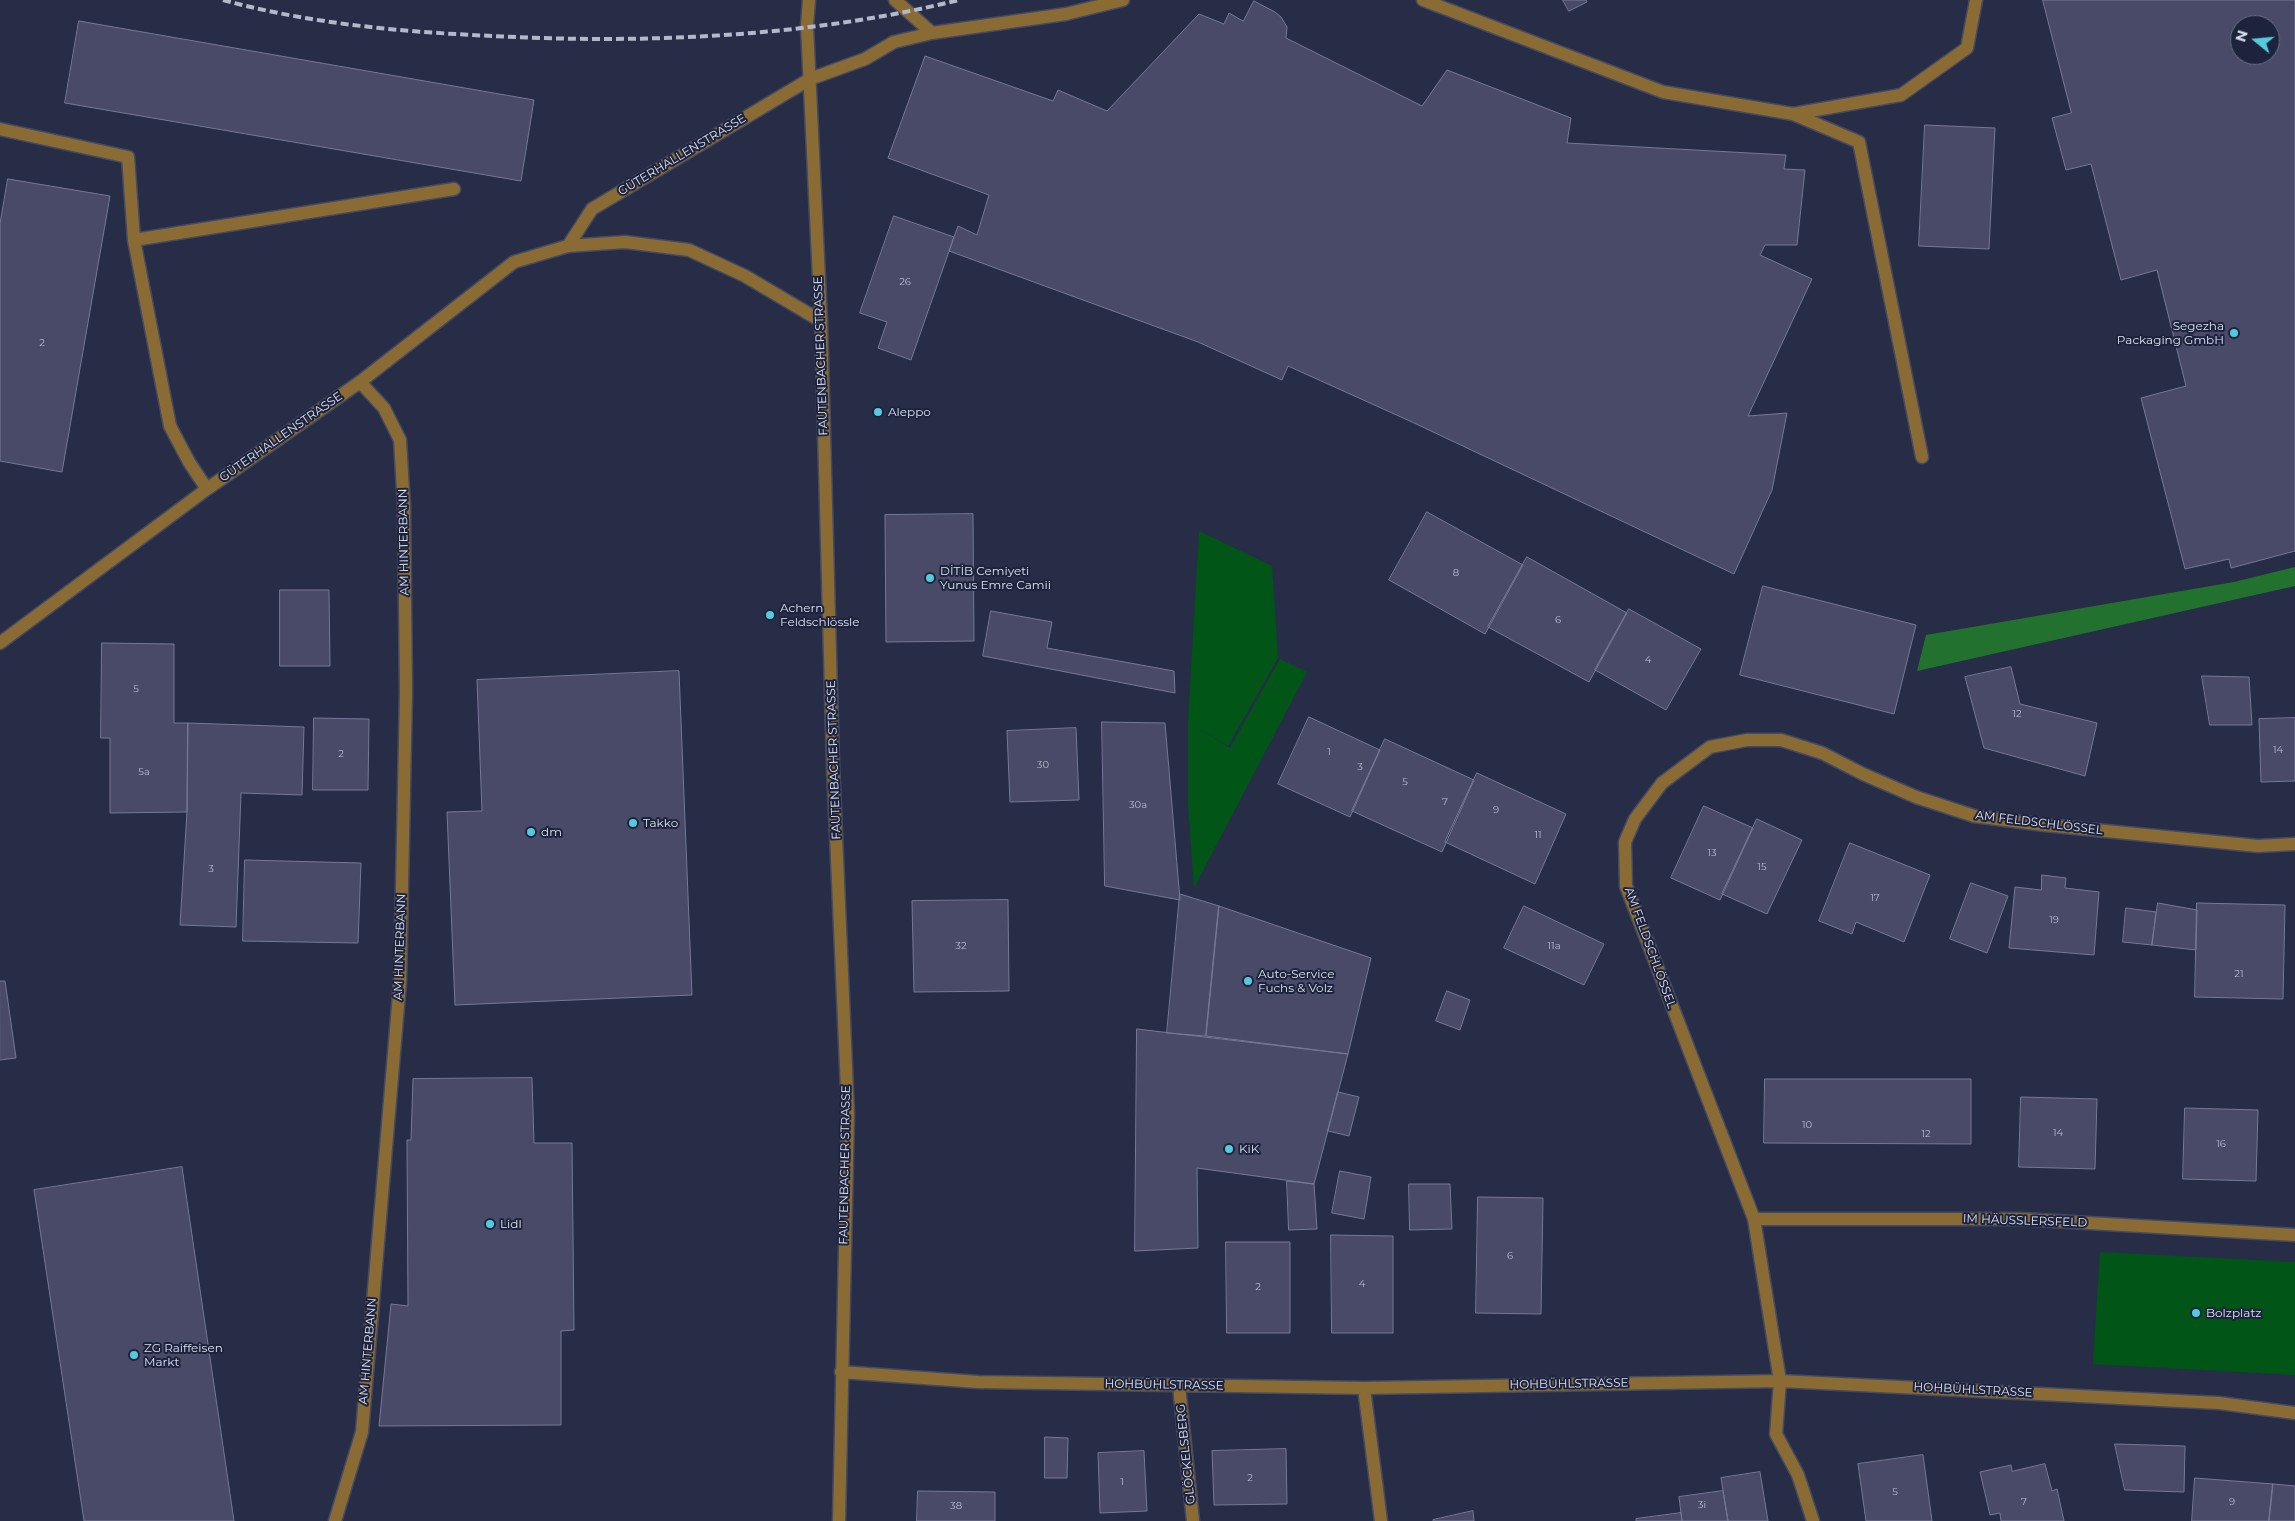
<!DOCTYPE html>
<meta charset="utf-8">
<style>
body{margin:0}
#map{position:relative;width:2295px;height:1521px;overflow:hidden;background:#272d47;font-family:Montserrat,sans-serif}
canvas{display:block}
.north{position:absolute;left:2230px;top:15px;width:50px;height:50px;box-sizing:border-box;background:#1d233c;border:1px solid #696f84;border-radius:50%;rotate:287deg;font-size:14px;font-weight:700;line-height:20px;text-align:center;color:#dbe0f1}
.north::after{content:'';display:block;margin:auto;width:18px;height:22px;background:#55cadf;clip-path:polygon(50% 0,100% 100%,50% 72%,0 100%)}
</style>
<div id="map">
<canvas width="2295" height="1521"></canvas>
<div class="north">N</div>
</div>
<script>
const ctx = document.querySelector('canvas').getContext('2d');
ctx.lineJoin = 'round';
function fillPath(path, color) {
  ctx.fillStyle = color;
  ctx.fill(path, 'evenodd');
}
function trace(path, color, width, dash) {
  ctx.strokeStyle = color;
  ctx.lineWidth = width;
  ctx.lineCap = dash ? 'butt' : 'round';
  ctx.setLineDash(dash || []);
  ctx.stroke(path);
}
function write(font, color, halo, rows, align = 'center') {
  ctx.font = font + ' Montserrat,sans-serif';
  ctx.lineWidth = 4;
  ctx.setLineDash([]);
  ctx.textBaseline = 'middle';
  ctx.strokeStyle = halo;
  ctx.fillStyle = color;
  for (const [text, x, y, turn = 0] of rows) {
    ctx.save();
    ctx.translate(x, y);
    ctx.rotate((+turn || 0) * Math.PI / 180);
    ctx.textAlign = isNaN(turn) ? turn : align;
    if (halo) ctx.strokeText(text, 0, 0);
    ctx.fillText(text, 0, 0);
    ctx.restore();
  }
}
const green = new Path2D(`
 M 1199,531 L 1272,566 L 1278,658 L 1228,746 L 1195,726 L 1230,748 L 1280,659 L 1307,672 L 1194,888 L 1188,805 L 1188,722 Z
 M 2100,1252 L 2295,1262 L 2295,1375 L 2093,1364 Z`);
const forest = new Path2D(`
 M 2295,567 L 2295,586 L 1917,671 L 1926,635 L 2234,582 Z`);
const building = new Path2D(`
 M 1563,0 L 1586,0 L 1587,2 L 1569,11 Z
 M 2043,0 L 2295,0 L 2295,551 L 2231,568 L 2229,559 L 2185,569 L 2141,398 L 2186,386 L 2157,270 L 2121,280 L 2091,164 L 2066,170 L 2052,118 L 2071,113 ZM 2240,25 L 2270,25 L 2270,55 L 2240,55 Z
 M 1254,1 L 1275,12 L 1281,17 L 1287,27 L 1286,38 L 1422,106 L 1447,70 L 1571,118 L 1567,143 L 1786,155 L 1784,169 L 1805,170 L 1797,245 L 1765,245 L 1760,255 L 1812,279 L 1748,416 L 1787,413 L 1772,490 L 1734,574 L 1412,422 L 1288,366 L 1282,380 L 1198,342 L 949,251 L 958,226 L 977,235 L 989,195 L 888,158 L 925,56 L 1053,101 L 1058,90 L 1107,111 L 1199,14 L 1224,24 L 1229,13 L 1243,21 Z
 M 79,21 L 534,100 L 521,181 L 65,103 Z
 M 1925,125 L 1995,128 L 1989,249 L 1919,246 Z
 M 8,179 L 110,196 L 62,472 L 0,461 L 0,224 Z
 M 894,216 L 954,237 L 911,360 L 878,348 L 887,322 L 860,313 Z
 M 1427,512 L 1523,565 L 1485,634 L 1389,580 Z
 M 973,514 L 974,641 L 886,642 L 885,515 Z
 M 1527,557 L 1627,613 L 1589,682 L 1488,627 Z
 M 1763,586 L 1916,625 L 1894,714 L 1740,675 Z
 M 280,590 L 329,590 L 330,666 L 280,666 Z
 M 1629,609 L 1701,649 L 1666,710 L 1595,670 Z
 M 991,611 L 1052,622 L 1047,648 L 1174,671 L 1175,693 L 983,656 Z
 M 102,643 L 174,644 L 174,723 L 188,723 L 187,812 L 110,813 L 110,738 L 101,738 Z
 M 2011,667 L 2020,704 L 2097,723 L 2085,776 L 1984,748 L 1965,677 Z
 M 679,671 L 692,995 L 455,1005 L 447,812 L 482,811 L 477,680 Z
 M 2202,676 L 2249,677 L 2252,725 L 2210,725 Z
 M 1309,717 L 1380,750 L 1350,817 L 1278,784 Z
 M 314,718 L 369,719 L 368,790 L 313,790 Z
 M 2295,718 L 2295,781 L 2261,782 L 2259,719 Z
 M 1102,722 L 1165,723 L 1180,900 L 1105,886 Z
 M 188,723 L 304,727 L 302,795 L 241,793 L 236,927 L 180,925 L 187,812 Z
 M 1076,728 L 1079,800 L 1010,802 L 1007,731 Z
 M 1385,739 L 1474,780 L 1442,852 L 1352,811 Z
 M 1477,773 L 1566,814 L 1535,884 L 1445,842 Z
 M 1704,806 L 1753,828 L 1720,900 L 1671,878 Z
 M 1757,819 L 1802,840 L 1767,914 L 1722,894 Z
 M 1850,843 L 1930,875 L 1904,942 L 1856,922 L 1852,934 L 1819,921 Z
 M 245,860 L 361,863 L 358,943 L 243,941 Z
 M 2042,875 L 2066,878 L 2065,888 L 2099,892 L 2094,955 L 2009,948 L 2015,887 L 2041,890 Z
 M 1971,883 L 2008,896 L 1987,953 L 1950,939 Z
 M 1180,894 L 1219,906 L 1206,1036 L 1167,1033 Z
 M 1008,900 L 1009,991 L 914,992 L 912,901 Z
 M 2158,903 L 2197,910 L 2196,950 L 2152,945 Z
 M 2197,903 L 2285,905 L 2283,999 L 2195,997 Z
 M 1219,906 L 1371,958 L 1348,1054 L 1206,1036 Z
 M 1524,906 L 1604,944 L 1584,985 L 1504,948 Z
 M 2126,908 L 2156,912 L 2152,945 L 2123,942 Z
 M 0,981 L 5,981 L 16,1058 L 0,1060 Z
 M 1447,991 L 1470,1000 L 1460,1030 L 1436,1021 Z
 M 1137,1029 L 1348,1054 L 1314,1184 L 1197,1168 L 1198,1248 L 1135,1251 Z
 M 532,1078 L 534,1143 L 572,1143 L 574,1330 L 561,1331 L 561,1425 L 379,1426 L 391,1304 L 408,1306 L 407,1140 L 411,1140 L 413,1079 Z
 M 1765,1079 L 1971,1079 L 1971,1144 L 1764,1143 Z
 M 1338,1092 L 1359,1097 L 1349,1136 L 1328,1131 Z
 M 2021,1097 L 2097,1099 L 2095,1169 L 2019,1167 Z
 M 2185,1108 L 2258,1110 L 2256,1181 L 2183,1179 Z
 M 182,1167 L 234,1521 L 84,1521 L 34,1190 Z
 M 1340,1171 L 1371,1177 L 1364,1219 L 1332,1213 Z
 M 1287,1181 L 1314,1184 L 1317,1229 L 1289,1230 Z
 M 1409,1184 L 1450,1184 L 1452,1229 L 1410,1230 Z
 M 1478,1197 L 1543,1198 L 1541,1314 L 1476,1313 Z
 M 1331,1235 L 1393,1236 L 1393,1333 L 1332,1333 Z
 M 1226,1242 L 1290,1242 L 1290,1333 L 1227,1333 Z
 M 1045,1437 L 1068,1438 L 1067,1478 L 1045,1478 Z
 M 2115,1444 L 2185,1446 L 2184,1492 L 2125,1490 Z
 M 1286,1449 L 1287,1504 L 1214,1505 L 1212,1451 Z
 M 1144,1451 L 1147,1511 L 1100,1513 L 1098,1453 Z
 M 1923,1455 L 1932,1521 L 1866,1521 L 1858,1464 Z
 M 2045,1464 L 2052,1491 L 2057,1489 L 2064,1521 L 2001,1521 L 2000,1513 L 1990,1515 L 1980,1472 L 2011,1465 L 2012,1471 Z
 M 1760,1472 L 1768,1521 L 1728,1521 L 1721,1478 Z
 M 2195,1478 L 2273,1484 L 2269,1521 L 2192,1521 Z
 M 2273,1484 L 2295,1486 L 2295,1521 L 2269,1521 Z
 M 918,1491 L 995,1492 L 995,1521 L 917,1521 Z
 M 1723,1491 L 1728,1521 L 1682,1521 L 1679,1497 Z
 M 1473,1511 L 1474,1521 L 1433,1521 L 1433,1520 Z
 M 1681,1513 L 1682,1521 L 1636,1521 L 1636,1519 Z`);
const minor = new Path2D(`
 M 809,0 L 807,26 L 821,321 L 833,765 L 848,1113 L 839,1521
 M 895,0 L 932,33
 M 1423,0 L 1663,92 L 1793,114 L 1901,95 L 1967,48 L 1976,0
 M 1793,114 L 1859,142 L 1922,457
 M 0,129 L 128,157 L 134,240 L 170,426 L 189,462 L 207,489
 M 134,240 L 454,189
 M 568,246 L 592,209 L 810,79 L 865,59 L 894,42 L 932,33 L 1066,14 L 1123,0
 M 0,643 L 207,489 L 360,382 L 514,262 L 568,246 L 625,242 L 689,250 L 745,276 L 821,321
 M 1754,1219 L 2020,1219 L 2295,1235
 M 841,1372 L 978,1382 L 1364,1388 L 1780,1381 L 2219,1403 L 2295,1413
 M 1179,1386 L 1193,1521
 M 1364,1388 L 1381,1521
 M 335,1521 L 362,1432 L 400,982 L 406,692 L 404,507 L 400,440 L 384,408 L 360,382
 M 1813,1521 L 1798,1475 L 1776,1434 L 1780,1381 L 1754,1219 L 1626,886 L 1625,842 L 1635,819 L 1662,783 L 1710,747 L 1747,740 L 1781,740 L 1822,753 L 1863,774 L 1916,797 L 1974,816 L 2045,825 L 2258,846 L 2295,844`);
const rail = new Path2D(`
 M 223,0 C 311,24 403,32 493,36 C 647,44 809,37 959,0`);
const markers = [
 [2234,333,5,"#55cadf"],
 [878,412,5,"#55cadf"],
 [930,578,5,"#55cadf"],
 [770,615,5,"#55cadf"],
 [633,823,5,"#55cadf"],
 [531,832,5,"#55cadf"],
 [1248,981,5,"#55cadf"],
 [1229,1149,5,"#55cadf"],
 [490,1224,5,"#55cadf"],
 [2196,1313,5,"#55cadf"],
 [134,1355,5,"#55cadf"]
];
const numberNames = [
 ["26",905,282],
 ["2",42,343],
 ["8",1456,573],
 ["6",1558,620],
 ["4",1648,660],
 ["5",136,689],
 ["12",2017,714],
 ["14",2278,750],
 ["1",1329,752],
 ["2",341,754],
 ["30",1043,765],
 ["3",1360,767],
 ["5a",144,772],
 ["5",1405,782],
 ["7",1445,802],
 ["30a",1138,805],
 ["9",1496,810],
 ["11",1538,835],
 ["13",1712,853],
 ["15",1762,867],
 ["3",211,869],
 ["17",1875,898],
 ["19",2054,920],
 ["32",961,946],
 ["11a",1554,946],
 ["21",2239,974],
 ["10",1807,1125],
 ["14",2058,1133],
 ["12",1926,1134],
 ["16",2221,1144],
 ["6",1510,1256],
 ["4",1362,1284],
 ["2",1258,1287],
 ["2",1250,1478],
 ["1",1122,1482],
 ["5",1895,1492],
 ["7",2024,1502],
 ["9",2232,1502],
 ["3i",1702,1505],
 ["38",956,1506]
];
const streetNames = [
 ["GÜTERHALLENSTRASSE",682,155,-31],
 ["FAUTENBACHER STRASSE",821,356,-92],
 ["GÜTERHALLENSTRASSE",281,437,-35],
 ["AM HINTERBANN",404,542,-91],
 ["FAUTENBACHER STRASSE",834,760,-92],
 ["AM FELDSCHLÖSSEL",2039,823,7],
 ["AM HINTERBANN",400,947,-88],
 ["AM FELDSCHLÖSSEL",1650,948,70],
 ["FAUTENBACHER STRASSE",845,1165,-89],
 ["IM HÄUSSLERSFELD",2025,1221,2],
 ["AM HINTERBANN",368,1351,-85],
 ["HOHBÜHLSTRASSE",1569,1384,-1],
 ["HOHBÜHLSTRASSE",1164,1385,1],
 ["HOHBÜHLSTRASSE",1973,1390,3],
 ["GLÖCKELSBERG",1186,1454,-96]
];
const poiNames = [
 ["Segezha",2224,326,"right"],
 ["Packaging GmbH",2224,340,"right"],
 ["Aleppo",888,412],
 ["DİTİB Cemiyeti",940,571],
 ["Yunus Emre Camii",940,585],
 ["Achern",780,608],
 ["Feldschlössle",780,622],
 ["Takko",643,823],
 ["dm",541,832],
 ["Auto-Service",1258,974],
 ["Fuchs & Volz",1258,988],
 ["KiK",1239,1149],
 ["Lidl",500,1224],
 ["Bolzplatz",2206,1313],
 ["ZG Raiffeisen",144,1348],
 ["Markt",144,1362]
];
fillPath(green, '#005517');
fillPath(forest, '#22712f');
fillPath(building, '#484a67');
trace(building, '#767898', 1);
trace(minor, '#444a62', 15);
trace(minor, '#8a6b33', 12);
trace(rail, '#b3b8cb', 4, [8, 4]);
for (const [x, y, r, color] of markers) {
  const dot = new Path2D();
  dot.arc(x, y, r, 0, 2 * Math.PI);
  ctx.fillStyle = color;
  ctx.fill(dot);
  trace(dot, '#1d233c', 2);
}
write('10px', '#b6bace', null, numberNames);
write('12px', '#dbe0f1', '#1d233c', streetNames);
write('12px', '#dbe0f1', '#1d233c', poiNames, 'left');
</script>
